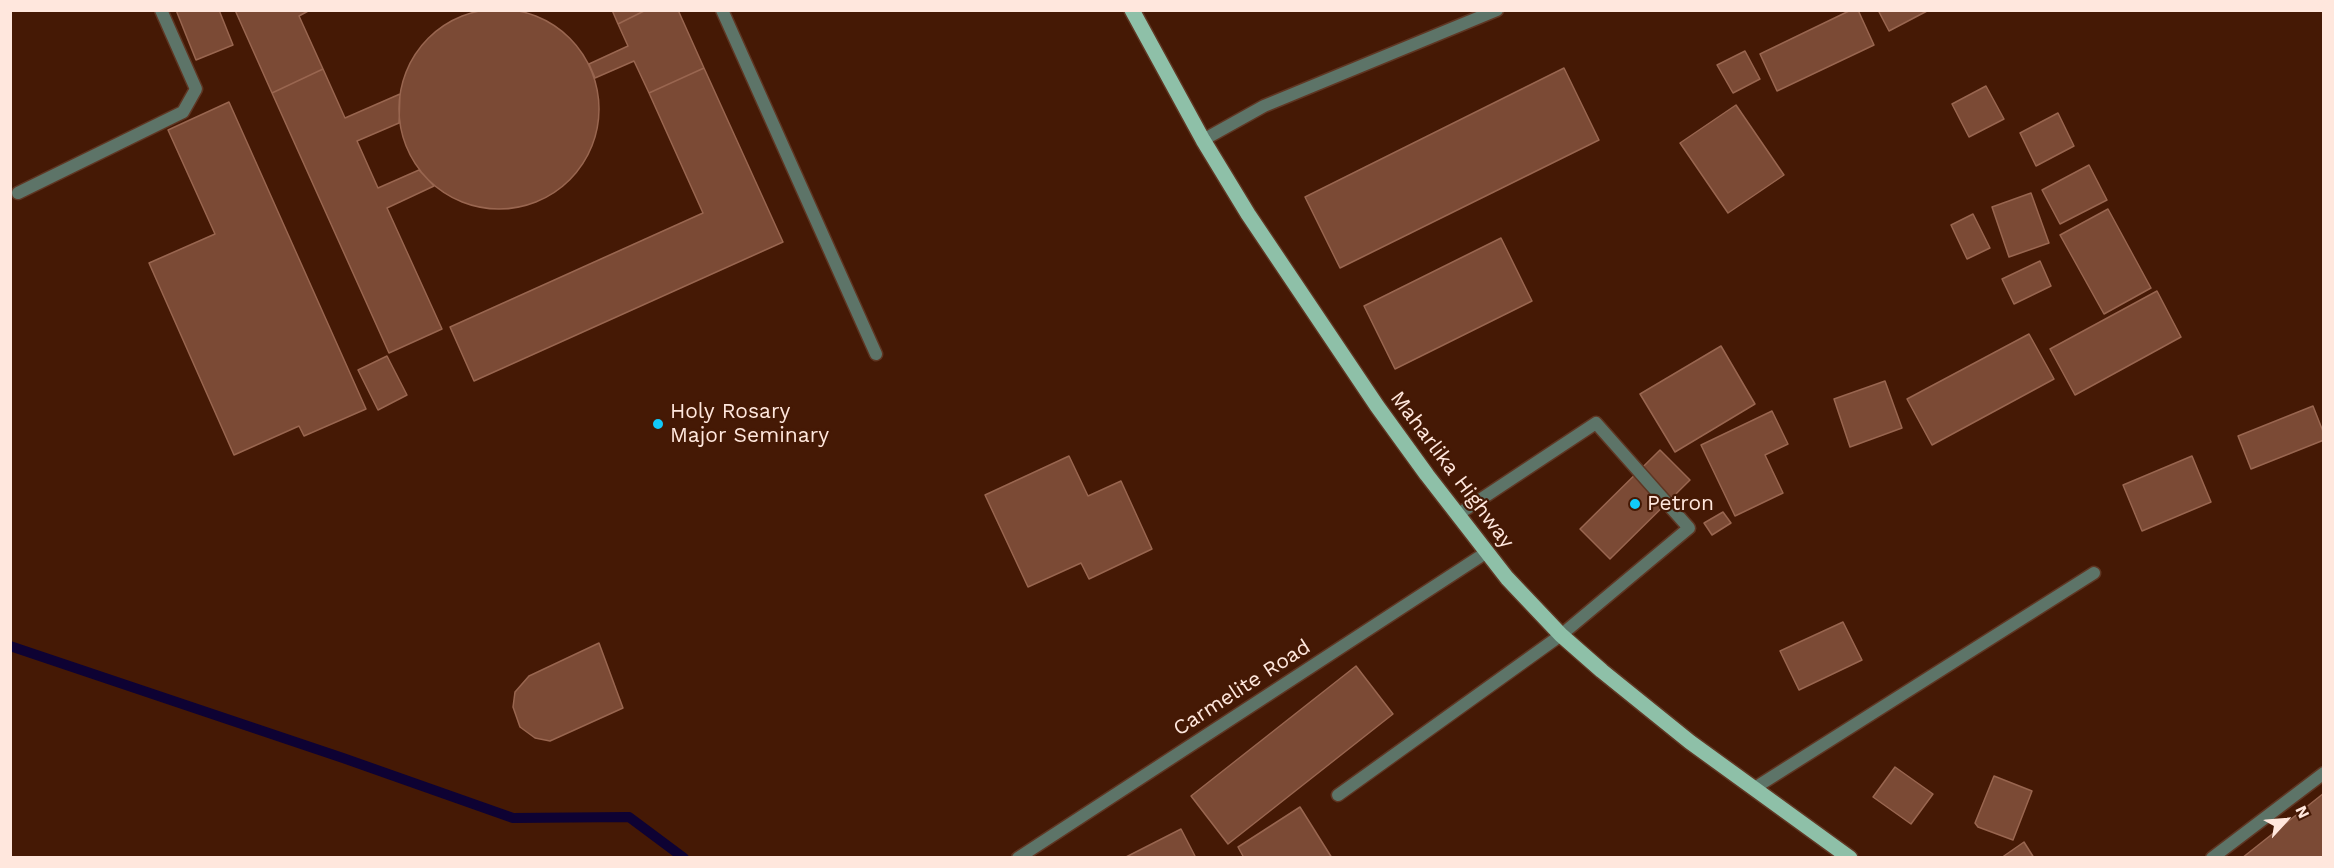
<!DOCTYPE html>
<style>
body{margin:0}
#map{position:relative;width:2334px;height:868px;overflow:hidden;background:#451905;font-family:"Work Sans",sans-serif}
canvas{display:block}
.frame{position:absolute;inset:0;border:12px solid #ffe7dd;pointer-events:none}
.north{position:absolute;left:2256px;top:790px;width:60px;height:60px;-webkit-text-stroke:4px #451905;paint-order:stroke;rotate:64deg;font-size:16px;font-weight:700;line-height:24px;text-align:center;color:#ffe7dd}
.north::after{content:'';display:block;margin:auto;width:21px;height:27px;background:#ffe7dd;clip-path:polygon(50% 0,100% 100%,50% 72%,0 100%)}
</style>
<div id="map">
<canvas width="2334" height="868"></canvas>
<div class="frame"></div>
<div class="north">N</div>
</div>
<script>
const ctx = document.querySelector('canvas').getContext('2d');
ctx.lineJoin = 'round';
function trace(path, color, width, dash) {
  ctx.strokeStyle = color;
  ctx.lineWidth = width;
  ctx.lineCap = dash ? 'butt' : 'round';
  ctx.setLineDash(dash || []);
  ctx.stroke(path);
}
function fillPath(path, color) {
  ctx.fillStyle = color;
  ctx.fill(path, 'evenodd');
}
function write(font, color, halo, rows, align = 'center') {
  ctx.font = font + ' "Work Sans",sans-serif';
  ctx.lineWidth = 4.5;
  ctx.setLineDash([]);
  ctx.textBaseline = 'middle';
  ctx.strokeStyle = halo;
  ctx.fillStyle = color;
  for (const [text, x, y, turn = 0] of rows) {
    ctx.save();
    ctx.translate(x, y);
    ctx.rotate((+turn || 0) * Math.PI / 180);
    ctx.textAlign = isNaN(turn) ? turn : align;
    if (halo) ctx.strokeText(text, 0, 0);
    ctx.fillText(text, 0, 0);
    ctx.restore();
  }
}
const stream = new Path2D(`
 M 10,646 L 343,758 L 513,818 L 629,817 L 684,858`);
const building = new Path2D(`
 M399 109a100 100 0 1 1 200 0a100 100 0 1 1-200 0Z
 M 176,10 L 219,10 L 233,45 L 196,60 Z
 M 235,10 L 310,10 L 299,16 L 323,69 L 272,93 Z
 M 612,10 L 646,10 L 618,24 Z
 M 646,10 L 678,10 L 704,68 L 649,93 L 634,61 L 595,78 L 589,64 L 628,46 L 618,24 Z
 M 1851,10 L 1858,10 L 1874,45 L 1777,91 L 1760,54 Z
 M 1878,10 L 1929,10 L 1889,31 Z
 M 1745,51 L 1760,79 L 1733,93 L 1717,65 Z
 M 704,68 L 783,242 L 474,381 L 450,327 L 703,213 L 649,93 Z
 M 1564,68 L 1599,140 L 1340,268 L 1305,197 Z
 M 323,69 L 345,118 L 400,94 L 399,123 L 357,141 L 378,188 L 419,170 L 434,186 L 387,208 L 442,329 L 389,353 L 272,93 Z
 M 1986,86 L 2004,119 L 1969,137 L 1952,104 Z
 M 229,102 L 366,409 L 304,436 L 299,426 L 234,455 L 149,263 L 215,234 L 168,130 Z
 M 1736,105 L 1784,175 L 1728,213 L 1680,143 Z
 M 2058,113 L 2074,146 L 2036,166 L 2020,133 Z
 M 2089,165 L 2107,200 L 2060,224 L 2042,190 Z
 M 2031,193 L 2049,243 L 2009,257 L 1992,207 Z
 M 2108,209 L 2151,288 L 2104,314 L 2060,235 Z
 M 1973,214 L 1990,248 L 1967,259 L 1951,225 Z
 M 1501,238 L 1532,301 L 1395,369 L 1364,306 Z
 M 2040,261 L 2051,286 L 2014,304 L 2002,279 Z
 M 2157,291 L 2181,337 L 2075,395 L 2050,349 Z
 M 2029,334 L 2054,379 L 1932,445 L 1907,399 Z
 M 1721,346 L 1755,404 L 1675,452 L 1640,394 Z
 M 387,356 L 407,395 L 378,410 L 358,370 Z
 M 1885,381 L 1902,428 L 1850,447 L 1834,399 Z
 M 2313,406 L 2324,434 L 2324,440 L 2251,469 L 2238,436 Z
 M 1772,411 L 1788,444 L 1765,455 L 1783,493 L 1735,516 L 1701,445 Z
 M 1660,450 L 1690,480 L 1610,559 L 1580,529 Z
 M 1069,456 L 1088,496 L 1121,481 L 1152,549 L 1089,579 L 1081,563 L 1028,587 L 985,495 Z
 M 2192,456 L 2211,502 L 2142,531 L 2123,485 Z
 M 1723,512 L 1731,523 L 1712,535 L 1704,523 Z
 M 1843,622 L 1862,660 L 1799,690 L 1780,651 Z
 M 599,643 L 623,708 L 550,741 L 535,738 L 520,727 L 513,707 L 515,692 L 529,676 Z
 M 1356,666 L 1393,714 L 1228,844 L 1191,796 Z
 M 1895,767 L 1933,794 L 1911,824 L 1873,797 Z
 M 1994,776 L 2032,791 L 2013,840 L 1978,827 L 1975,823 Z
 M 2324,793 L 2324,858 L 2242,858 Z
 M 1300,807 L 1332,858 L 1244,858 L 1238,847 Z
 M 1181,829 L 1196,858 L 1126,858 L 1126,857 Z
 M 2024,842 L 2034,858 L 2001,858 Z`);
const service = new Path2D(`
 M 722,10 L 876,354
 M 1203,140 L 1264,106 L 1497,10
 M 18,193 L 183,112 L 196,89 L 161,10
 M 1338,795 L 1561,635 L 1689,528 L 1596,423 L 1457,515
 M 1018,858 L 1487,552
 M 2212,858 L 2324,773`);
const minor = new Path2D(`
 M 1753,789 L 2094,573`);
const primary = new Path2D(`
 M 1132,10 L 1203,140 L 1248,214 L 1377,406 L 1427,475 L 1507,578 L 1561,635 L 1602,671 L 1690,742 L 1850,858`);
const markers = [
 [658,424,6,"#11cafa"],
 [1635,504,6,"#11cafa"]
];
const poiNames = [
 ["Holy Rosary",670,412],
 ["Major Seminary",670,436],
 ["Petron",1647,504]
];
const streetNames = [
 ["Maharlika Highway",1452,470,53],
 ["Carmelite Road",1242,688,-33]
];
trace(stream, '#0e0233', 10);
fillPath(building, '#7b4a35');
trace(building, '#996650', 1.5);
trace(service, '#5f3623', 15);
trace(minor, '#5f3623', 15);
trace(primary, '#5f3623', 18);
trace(service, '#5d7468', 12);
trace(minor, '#5d7468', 12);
trace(primary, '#8ec0a8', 15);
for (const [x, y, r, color] of markers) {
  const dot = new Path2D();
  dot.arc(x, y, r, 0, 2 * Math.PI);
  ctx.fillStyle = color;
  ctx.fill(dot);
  trace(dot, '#451905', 2);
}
write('21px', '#ffe7dd', '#451905', poiNames, 'left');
write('21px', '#ffe7dd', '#451905', streetNames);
</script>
